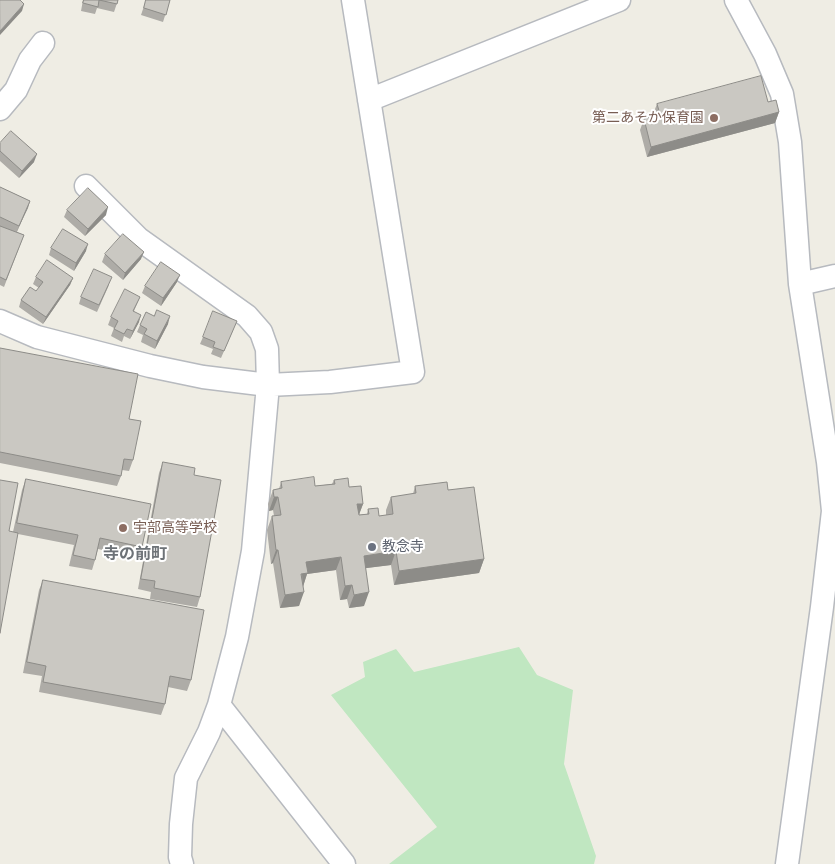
<!DOCTYPE html>
<meta charset="utf-8">
<style>
body{margin:0}
canvas{display:block;background:#efede4}
</style>
<canvas width="835" height="864"></canvas>
<script>
const ctx = document.querySelector('canvas').getContext('2d');
ctx.lineJoin = 'round';
function fillPath(path, color) {
  ctx.fillStyle = color;
  ctx.fill(path, 'evenodd');
}
function trace(path, color, width, dash) {
  ctx.strokeStyle = color;
  ctx.lineWidth = width;
  ctx.lineCap = dash ? 'butt' : 'round';
  ctx.setLineDash(dash || []);
  ctx.stroke(path);
}
function write(font, color, halo, rows, align = 'center') {
  ctx.font = font + ' Poppins,"Noto Sans JP",sans-serif';
  ctx.lineWidth = 4;
  ctx.setLineDash([]);
  ctx.textBaseline = 'middle';
  ctx.strokeStyle = halo;
  ctx.fillStyle = color;
  for (const [text, x, y, turn = 0] of rows) {
    ctx.save();
    ctx.translate(x, y);
    ctx.rotate((+turn || 0) * Math.PI / 180);
    ctx.textAlign = isNaN(turn) ? turn : align;
    if (halo) ctx.strokeText(text, 0, 0);
    ctx.fillText(text, 0, 0);
    ctx.restore();
  }
}
const green = new Path2D(`
 M 519,647 L 537,675 L 573,690 L 564,764 L 596,856 L 594,864 L 389,864 L 437,827 L 331,695 L 365,677 L 363,662 L 396,649 L 414,672 Z`);
const street = new Path2D(`
 M 736,0 L 765,54 L 782,94 L 790,142 L 800,284 L 828,462 L 833,511 L 822,607 L 787,864
 M 369,100 L 619,0
 M 0,109 L 16,90 L 30,60 L 43,43
 M 86,186 L 139,239 L 247,316 L 261,332 L 267,349 L 268,385 L 253,551 L 237,637 L 219,705 L 209,732 L 186,778 L 181,824 L 180,857 L 182,864
 M 800,284 L 835,276
 M 0,321 L 37,337 L 150,366 L 203,377 L 268,385 L 330,382 L 413,372 L 353,0
 M 219,705 L 344,864`);
const wall = new Path2D(`
 M 83,0 L 118,0 L 114,12 L 97,8 L 95,14 L 81,11 Z
 M 146,0 L 170,0 L 163,22 L 141,15 Z
 M 768,102 L 779,112 L 775,123 L 647,157 L 640,130 L 644,119 L 654,116 L 653,114 L 657,104 Z
 M 0,143 L 34,162 L 19,178 L 0,161 Z
 M 0,187 L 30,201 L 17,232 L 24,235 L 4,287 L 0,285 Z
 M 67,210 L 106,215 L 85,236 L 64,217 Z
 M 51,248 L 86,251 L 74,271 L 49,255 Z
 M 105,254 L 141,259 L 123,280 L 102,262 Z
 M 36,277 L 73,278 L 70,285 L 43,324 L 19,307 L 21,300 L 36,291 L 39,288 L 33,284 Z
 M 177,282 L 161,306 L 142,293 L 145,286 Z
 M 109,285 L 97,312 L 79,304 L 81,297 Z
 M 140,297 L 134,311 L 139,322 L 130,339 L 124,336 L 122,342 L 111,336 L 114,328 L 108,325 L 111,317 Z
 M 168,324 L 155,349 L 141,342 L 143,335 L 137,332 L 140,325 Z
 M 234,328 L 221,358 L 211,354 L 213,349 L 200,344 L 203,337 Z
 M 0,348 L 129,419 L 133,460 L 129,471 L 122,470 L 121,476 L 117,486 L 0,463 Z
 M 163,462 L 194,475 L 200,597 L 197,607 L 150,599 L 151,592 L 138,589 L 159,473 Z
 M 26,479 L 142,547 L 138,557 L 98,549 L 95,560 L 92,570 L 69,566 L 74,545 L 18,534 L 9,531 L 13,532 L 22,490 Z
 M 334,480 L 349,487 L 363,504 L 359,515 L 367,514 L 368,509 L 379,516 L 386,515 L 386,510 L 391,497 L 413,494 L 415,486 L 448,490 L 484,559 L 479,573 L 394,585 L 391,565 L 366,568 L 364,606 L 349,608 L 347,599 L 340,600 L 336,570 L 307,574 L 303,586 L 299,606 L 280,608 L 273,563 L 271,564 L 267,530 L 272,516 L 274,516 L 273,510 L 269,511 L 268,504 L 273,490 L 279,489 L 281,482 L 315,486 L 332,484 Z
 M 43,580 L 191,680 L 187,691 L 168,687 L 165,704 L 161,715 L 39,692 L 42,676 L 23,673 L 39,590 Z`);
const shadedWall = new Path2D(`
 M 24,4 L 22,11 L 0,35 L 0,31 Z
 M 779,112 L 775,123 L 647,157 L 651,147 Z
 M 37,154 L 34,162 L 19,178 L 22,171 Z
 M 30,201 L 28,208 L 16,233 L 19,226 Z
 M 108,207 L 106,215 L 85,236 L 88,229 Z
 M 88,244 L 86,251 L 74,271 L 76,263 Z
 M 144,252 L 141,259 L 123,280 L 125,273 Z
 M 180,275 L 177,282 L 161,306 L 163,298 Z
 M 73,278 L 70,285 L 43,324 L 46,317 Z
 M 141,315 L 139,322 L 130,339 L 133,331 Z
 M 170,316 L 168,324 L 155,349 L 157,341 Z
 M 274,497 L 278,497 L 273,510 L 269,511 Z
 M 357,504 L 363,504 L 358,517 Z
 M 276,550 L 278,550 L 273,563 L 271,564 Z
 M 396,551 L 391,565 L 359,569 L 364,556 Z
 M 341,557 L 336,570 L 307,574 L 303,587 L 302,574 L 306,562 Z
 M 484,559 L 479,573 L 394,585 L 399,571 Z
 M 352,585 L 347,599 L 340,600 L 345,586 Z
 M 304,592 L 299,606 L 280,608 L 285,595 Z
 M 369,592 L 364,606 L 349,608 L 354,595 Z`);
const building = new Path2D(`
 M 0,0 L 20,0 L 24,4 L 0,31 Z
 M 84,0 L 118,0 L 117,4 L 99,0 L 98,7 L 83,3 Z
 M 146,0 L 170,0 L 166,15 L 144,8 Z
 M 761,76 L 768,102 L 776,100 L 779,112 L 651,147 L 644,119 L 660,114 L 657,104 Z
 M 11,131 L 37,154 L 22,171 L 0,151 L 0,143 Z
 M 0,187 L 30,201 L 19,226 L 0,217 Z
 M 88,188 L 108,207 L 88,229 L 67,210 Z
 M 0,226 L 24,235 L 6,280 L 0,277 Z
 M 63,229 L 88,244 L 76,263 L 51,248 Z
 M 123,234 L 144,252 L 125,273 L 105,254 Z
 M 47,260 L 73,278 L 46,317 L 21,300 L 30,287 L 36,291 L 43,282 L 36,277 Z
 M 161,262 L 180,275 L 163,298 L 145,286 Z
 M 94,269 L 112,277 L 99,305 L 81,297 Z
 M 125,289 L 140,297 L 133,311 L 141,315 L 133,331 L 127,329 L 124,334 L 114,329 L 118,321 L 111,317 Z
 M 157,310 L 170,316 L 157,341 L 144,334 L 147,329 L 140,325 L 146,312 L 154,316 Z
 M 213,311 L 237,321 L 224,351 L 213,347 L 215,342 L 203,337 Z
 M 0,348 L 138,374 L 129,419 L 141,421 L 133,460 L 124,459 L 121,476 L 0,452 Z
 M 163,462 L 195,468 L 194,475 L 221,480 L 200,597 L 154,588 L 155,581 L 141,579 Z
 M 314,477 L 315,486 L 335,484 L 334,480 L 348,478 L 349,487 L 361,486 L 363,504 L 357,504 L 359,515 L 369,514 L 368,509 L 378,508 L 379,516 L 393,514 L 391,497 L 416,493 L 415,486 L 447,482 L 448,490 L 474,487 L 484,559 L 399,571 L 396,551 L 364,556 L 369,592 L 354,595 L 352,585 L 345,586 L 341,557 L 306,562 L 308,573 L 301,574 L 304,592 L 285,595 L 278,550 L 276,550 L 272,516 L 281,515 L 278,497 L 274,497 L 273,490 L 282,488 L 281,482 Z
 M 26,479 L 151,504 L 142,547 L 100,538 L 95,560 L 73,555 L 78,535 L 17,523 Z
 M 0,480 L 18,483 L 9,531 L 18,533 L 0,633 Z
 M 43,580 L 204,610 L 191,680 L 170,676 L 165,704 L 43,682 L 46,666 L 27,662 Z`);
const markers = [
 [714,118,5,"#8d6e63"],
 [123,528,5,"#8d6e63"],
 [372,547,5,"#6b7280"]
];
const educationNames = [
 ["第二あそか保育園",704,118],
 ["宇部高等学校",133,528,"left"]
];
const worshipNames = [
 ["教念寺",382,547]
];
const quarterNames = [
 ["寺の前町",135,555]
];
fillPath(green, '#c0e7c1');
trace(street, '#b7babf', 25);
trace(street, '#fff', 22);
fillPath(wall, '#aeaca7');
fillPath(shadedWall, '#8d8c88');
fillPath(building, '#cac8c2');
trace(building, '#8d8c88', 1);
for (const [x, y, r, color] of markers) {
  const dot = new Path2D();
  dot.arc(x, y, r, 0, 2 * Math.PI);
  ctx.fillStyle = color;
  ctx.fill(dot);
  trace(dot, '#fff', 2);
}
write('14px', '#785e54', '#fff', educationNames, 'right');
write('14px', '#5b616d', '#fff', worshipNames, 'left');
write('bold 16px', '#6d7277', '#fff', quarterNames);
</script>
